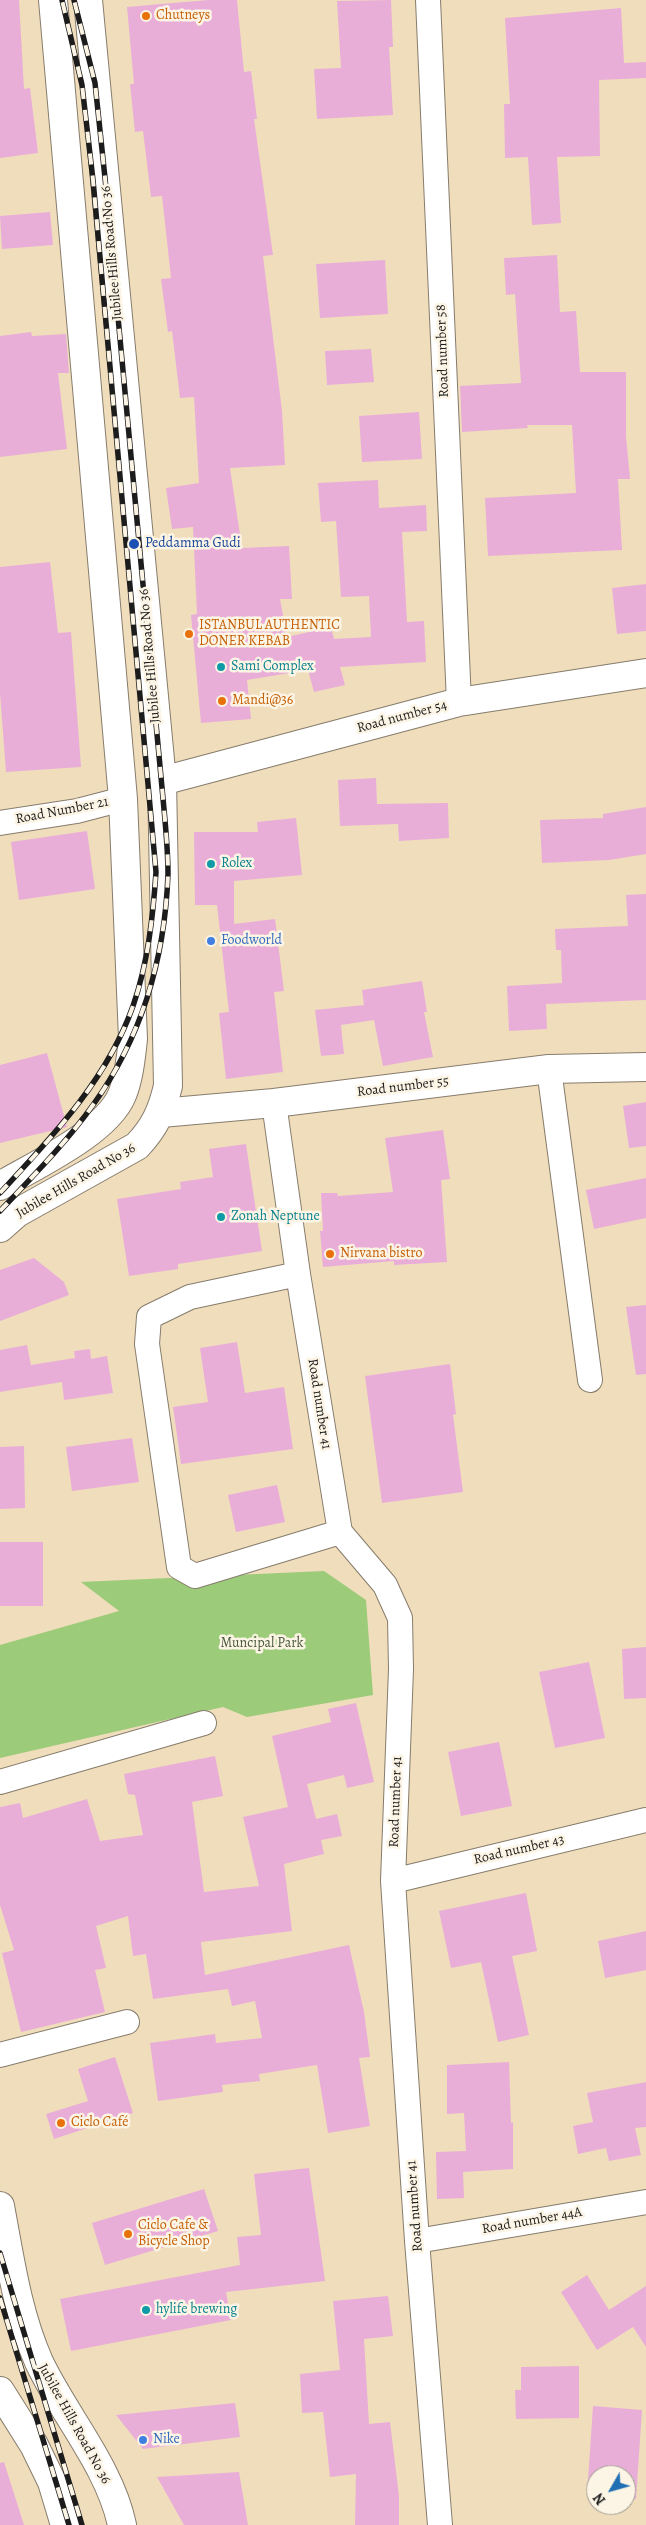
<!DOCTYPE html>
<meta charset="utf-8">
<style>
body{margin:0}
#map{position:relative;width:646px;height:2525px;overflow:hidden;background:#f0ddbc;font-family:Alegreya,serif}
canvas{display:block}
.north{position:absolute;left:586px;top:2465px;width:50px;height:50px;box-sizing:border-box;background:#fcf5e5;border:1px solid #a29e95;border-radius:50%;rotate:232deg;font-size:14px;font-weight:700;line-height:20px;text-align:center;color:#1c1c1c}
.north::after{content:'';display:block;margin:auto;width:18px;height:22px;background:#1f6fb2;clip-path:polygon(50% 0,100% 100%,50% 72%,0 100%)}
</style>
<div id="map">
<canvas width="646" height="2525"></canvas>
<div class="north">N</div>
</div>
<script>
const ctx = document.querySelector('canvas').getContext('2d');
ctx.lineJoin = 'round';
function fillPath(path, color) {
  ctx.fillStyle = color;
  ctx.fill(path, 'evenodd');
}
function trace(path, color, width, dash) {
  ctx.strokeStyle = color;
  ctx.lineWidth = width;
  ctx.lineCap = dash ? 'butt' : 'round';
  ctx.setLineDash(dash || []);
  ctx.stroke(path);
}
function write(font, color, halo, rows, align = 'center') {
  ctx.font = font + ' Alegreya,serif';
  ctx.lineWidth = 5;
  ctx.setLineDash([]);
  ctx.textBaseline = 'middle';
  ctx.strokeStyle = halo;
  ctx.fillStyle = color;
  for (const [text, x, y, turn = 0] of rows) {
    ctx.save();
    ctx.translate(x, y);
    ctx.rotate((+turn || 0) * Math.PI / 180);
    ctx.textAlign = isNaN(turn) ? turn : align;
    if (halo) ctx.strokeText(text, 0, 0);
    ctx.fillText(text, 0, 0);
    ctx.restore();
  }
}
const green = new Path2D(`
 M 324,1571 L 366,1600 L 373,1695 L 247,1717 L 223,1707 L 0,1758 L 0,1645 L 119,1611 L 81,1582 Z`);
const building = new Path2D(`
 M 0,0 L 19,0 L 24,89 L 30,88 L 38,153 L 0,158 Z
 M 208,0 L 237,0 L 244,72 L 251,71 L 257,119 L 254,119 L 273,255 L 263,256 L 282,411 L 285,465 L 230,468 L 242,548 L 289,546 L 292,599 L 280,599 L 287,637 L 331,627 L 334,639 L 371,637 L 369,596 L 341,597 L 336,521 L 321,522 L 318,483 L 378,480 L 379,508 L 426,505 L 427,531 L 402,532 L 407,622 L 424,621 L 426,662 L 340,667 L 345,685 L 314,692 L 308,670 L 247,680 L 251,719 L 201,723 L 191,615 L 197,614 L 193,527 L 172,529 L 166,488 L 199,483 L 194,397 L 180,398 L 172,331 L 168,332 L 161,279 L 171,278 L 162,196 L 151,197 L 143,131 L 135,132 L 130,84 L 134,84 L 127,7 Z
 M 391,0 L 393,47 L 389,47 L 393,115 L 317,119 L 314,69 L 341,68 L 337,1 Z
 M 621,8 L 624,63 L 646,62 L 646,78 L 599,80 L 600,156 L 557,157 L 561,223 L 532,225 L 528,157 L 505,158 L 504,104 L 510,104 L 505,18 Z
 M 50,212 L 53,245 L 2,249 L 0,216 Z
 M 557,255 L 560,312 L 576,311 L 580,372 L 626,372 L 626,436 L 630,479 L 618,479 L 622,550 L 488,556 L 485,498 L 576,493 L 572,425 L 527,425 L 528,428 L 462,432 L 460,386 L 521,383 L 515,294 L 506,295 L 504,258 Z
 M 385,260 L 388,314 L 320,318 L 316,264 Z
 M 31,332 L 32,336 L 66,334 L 69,373 L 58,373 L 67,449 L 0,457 L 0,336 Z
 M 371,349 L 374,382 L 327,385 L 325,351 Z
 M 419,412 L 422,459 L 362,462 L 359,416 Z
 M 50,562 L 58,633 L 71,632 L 81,767 L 6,772 L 0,693 L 0,567 Z
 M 646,584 L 646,631 L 617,634 L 612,588 Z
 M 376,778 L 377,804 L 448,803 L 449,838 L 399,841 L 398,824 L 340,826 L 338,780 Z
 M 646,807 L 646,854 L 609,860 L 542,863 L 540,820 L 603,818 L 603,814 Z
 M 296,818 L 302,875 L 234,881 L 234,924 L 275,919 L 284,991 L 274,992 L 283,1072 L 226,1079 L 219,1013 L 229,1012 L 217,905 L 195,905 L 194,832 L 258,832 L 257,822 Z
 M 87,831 L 95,889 L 19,900 L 11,842 Z
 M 646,894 L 646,1000 L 546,1004 L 547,1029 L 509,1031 L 507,986 L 562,983 L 561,950 L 556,950 L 555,929 L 628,926 L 626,895 Z
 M 422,981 L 427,1012 L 424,1012 L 433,1057 L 383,1066 L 374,1020 L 341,1025 L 344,1054 L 321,1056 L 315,1010 L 364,1005 L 362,990 Z
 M 47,1053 L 67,1127 L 0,1143 L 0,1065 Z
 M 646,1102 L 646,1146 L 629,1148 L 623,1106 Z
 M 443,1130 L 450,1179 L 441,1180 L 447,1262 L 394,1265 L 394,1261 L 323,1267 L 320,1231 L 323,1231 L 321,1193 L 337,1193 L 338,1196 L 393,1192 L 385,1138 Z
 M 246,1144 L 262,1251 L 178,1264 L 178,1269 L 129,1276 L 117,1199 L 181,1189 L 180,1182 L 213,1177 L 209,1149 Z
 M 646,1178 L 646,1218 L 594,1229 L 586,1190 Z
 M 34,1258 L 64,1282 L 69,1295 L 0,1321 L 0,1270 Z
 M 646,1305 L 646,1374 L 636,1375 L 626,1307 Z
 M 237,1342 L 245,1393 L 284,1387 L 293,1449 L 181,1464 L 173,1407 L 208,1402 L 200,1348 Z
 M 27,1345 L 31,1365 L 75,1358 L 74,1351 L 90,1349 L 91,1359 L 107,1356 L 113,1393 L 64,1400 L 62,1382 L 0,1392 L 0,1350 Z
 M 450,1364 L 456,1414 L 453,1415 L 463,1492 L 382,1503 L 365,1376 Z
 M 132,1438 L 139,1482 L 72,1491 L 66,1447 Z
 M 24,1446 L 25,1508 L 0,1509 L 0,1447 Z
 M 277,1485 L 285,1522 L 236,1532 L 228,1495 Z
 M 0,1542 L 43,1542 L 43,1606 L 0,1606 Z
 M 646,1647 L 646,1698 L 624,1699 L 622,1649 Z
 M 589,1662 L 605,1738 L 555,1748 L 539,1672 Z
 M 356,1703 L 374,1782 L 347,1788 L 344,1775 L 307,1784 L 316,1819 L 337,1814 L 342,1836 L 321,1840 L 324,1854 L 284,1864 L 292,1931 L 201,1942 L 205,1975 L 349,1945 L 364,2012 L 370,2057 L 359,2058 L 370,2126 L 328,2133 L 317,2065 L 259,2074 L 260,2081 L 222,2085 L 223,2092 L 158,2101 L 150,2043 L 215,2034 L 216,2043 L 262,2038 L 255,2001 L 232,2006 L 228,1989 L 153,1999 L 146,1954 L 133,1956 L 128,1916 L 96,1926 L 106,1968 L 95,1970 L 105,2012 L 21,2032 L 2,1953 L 14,1950 L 0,1905 L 0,1807 L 20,1803 L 23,1818 L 87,1799 L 100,1841 L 143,1835 L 135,1795 L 128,1794 L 124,1774 L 215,1756 L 223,1796 L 192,1802 L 204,1892 L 259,1886 L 243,1817 L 288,1807 L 272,1736 L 331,1722 L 328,1709 Z
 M 499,1742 L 512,1806 L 461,1816 L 448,1752 Z
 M 526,1893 L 537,1951 L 512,1956 L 529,2035 L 498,2042 L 481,1962 L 451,1968 L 439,1911 Z
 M 646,1931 L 646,1970 L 605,1978 L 598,1941 Z
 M 115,2057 L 133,2113 L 54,2139 L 46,2114 L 88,2101 L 78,2069 Z
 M 509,2062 L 511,2123 L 513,2122 L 513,2169 L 463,2172 L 464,2198 L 437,2199 L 436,2152 L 466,2151 L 464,2113 L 447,2114 L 447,2065 Z
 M 646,2082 L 646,2127 L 635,2128 L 641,2155 L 609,2161 L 606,2148 L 578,2154 L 573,2126 L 593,2122 L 587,2093 Z
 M 309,2168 L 325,2281 L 226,2292 L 231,2320 L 71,2351 L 60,2299 L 240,2265 L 237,2237 L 261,2235 L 254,2174 Z
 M 204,2189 L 218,2231 L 105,2265 L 92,2223 Z
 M 587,2275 L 609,2310 L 646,2286 L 646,2347 L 633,2327 L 597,2350 L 561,2292 Z
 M 388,2296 L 393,2336 L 364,2339 L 369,2424 L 390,2422 L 399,2496 L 399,2525 L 355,2525 L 356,2474 L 330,2477 L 323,2412 L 302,2413 L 300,2374 L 340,2370 L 333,2301 Z
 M 579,2366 L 579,2418 L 516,2419 L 515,2390 L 521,2390 L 521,2367 Z
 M 235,2403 L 240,2437 L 143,2449 L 116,2415 Z
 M 593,2406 L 642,2410 L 636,2499 L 626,2498 L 626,2475 L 596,2475 L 596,2495 L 587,2495 Z
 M 4,2462 L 24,2525 L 0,2525 L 0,2463 Z
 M 239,2472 L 248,2525 L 184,2525 L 157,2477 Z`);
const street = new Path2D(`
 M 428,0 L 459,702
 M 0,823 L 77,811 L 123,799
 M 549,1069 L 590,1380
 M 274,1103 L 298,1274 L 340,1532 L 385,1585 L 400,1618 L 401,1669 L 393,1881 L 417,2241 L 440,2525
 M 298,1274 L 190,1297 L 149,1317 L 147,1344 L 179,1567 L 195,1576 L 340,1532
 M 0,1782 L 204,1723
 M 393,1881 L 646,1820
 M 0,2055 L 127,2022
 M 417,2241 L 646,2202`);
const secondary = new Path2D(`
 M 162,781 L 459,702 L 646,673
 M 161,1113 L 274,1103 L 549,1069 L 646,1067`);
const primary = new Path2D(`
 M 0,1186 C 35,1165 106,1133 122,1095 C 129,1078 131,1057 133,1039 L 123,799 L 53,0
 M 0,1228 L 17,1213 L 137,1146 C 155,1127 162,1111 168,1086 L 162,781 L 88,0
 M 0,2206 C 10,2259 17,2312 39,2362 C 64,2415 110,2467 122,2525
 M 0,2391 L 34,2445 L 52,2482 L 65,2525`);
const rail = new Path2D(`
 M 0,1193 C 52,1137 107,1080 133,1006 C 148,963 153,916 156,872 L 93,180 L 82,85 L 62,0
 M 0,1211 C 32,1177 66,1143 93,1105 C 142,1037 165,957 168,874 C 168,852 166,831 164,809 L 105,178 L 95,83 L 74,0
 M 0,2253 L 82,2525
 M 0,2298 L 69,2525`);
const markers = [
 [146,16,5,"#e8710a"],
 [134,544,6,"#1a4fb4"],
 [189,634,5,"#e8710a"],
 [221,667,5,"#0f9aa8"],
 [222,701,5,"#e8710a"],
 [211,864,5,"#0f9aa8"],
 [211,941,5,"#3f7fe0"],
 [221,1217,5,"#0f9aa8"],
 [330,1254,5,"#e8710a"],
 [61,2123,5,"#e8710a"],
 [128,2234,5,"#e8710a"],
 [146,2310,5,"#0f9aa8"],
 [143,2440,5,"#3f7fe0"]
];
const foodNames = [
 ["Chutneys",156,16],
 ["ISTANBUL AUTHENTIC",199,626],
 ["DONER KEBAB",199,642],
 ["Mandi@36",232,701],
 ["Nirvana bistro",340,1254],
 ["Ciclo Café",71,2123],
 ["Ciclo Cafe &",138,2226],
 ["Bicycle Shop",138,2242]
];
const streetNames = [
 ["Jubilee Hills Road No 36",112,253,-95],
 ["Road number 58",443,351,-92],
 ["Jubilee Hills Road No 36",150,656,-95],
 ["Road number 54",402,717,-15],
 ["Road Number 21",62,811,-11],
 ["Road number 55",403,1087,-7],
 ["Jubilee Hills Road No 36",76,1181,-30],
 ["Road number 41",319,1404,81],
 ["Road number 41",396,1802,-88],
 ["Road number 43",519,1850,-13],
 ["Road number 41",415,2206,-94],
 ["Road number 44A",532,2221,-10],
 ["Jubilee Hills Road No 36",74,2424,61]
];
const transitNames = [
 ["Peddamma Gudi",145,544]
];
const cultureNames = [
 ["Sami Complex",231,667],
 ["Rolex",221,864],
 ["Zonah Neptune",231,1217],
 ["hylife brewing",156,2310]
];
const shopNames = [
 ["Foodworld",221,941],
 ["Nike",153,2440]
];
const parkNames = [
 ["Muncipal Park",262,1644]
];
fillPath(green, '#9ccb7a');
fillPath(building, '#e9aed8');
trace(street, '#867c6c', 26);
trace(secondary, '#867c6c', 30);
trace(primary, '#867c6c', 30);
trace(street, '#fff', 24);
trace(secondary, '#fff', 28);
trace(primary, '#fff', 28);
trace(rail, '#1c1c1c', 5.5);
trace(rail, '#fcf5e5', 4, [11]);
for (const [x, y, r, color] of markers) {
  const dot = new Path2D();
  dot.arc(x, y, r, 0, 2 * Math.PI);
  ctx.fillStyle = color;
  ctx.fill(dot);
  trace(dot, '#fcf5e5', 2);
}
write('14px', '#c56008', '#fcf5e5', foodNames, 'left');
write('14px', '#1c1c1c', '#fcf5e5', streetNames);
write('14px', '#164399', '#fcf5e5', transitNames, 'left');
write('14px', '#0d838f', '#fcf5e5', cultureNames, 'left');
write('14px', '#366cbe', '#fcf5e5', shopNames, 'left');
write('14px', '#49593d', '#fcf5e5', parkNames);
</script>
